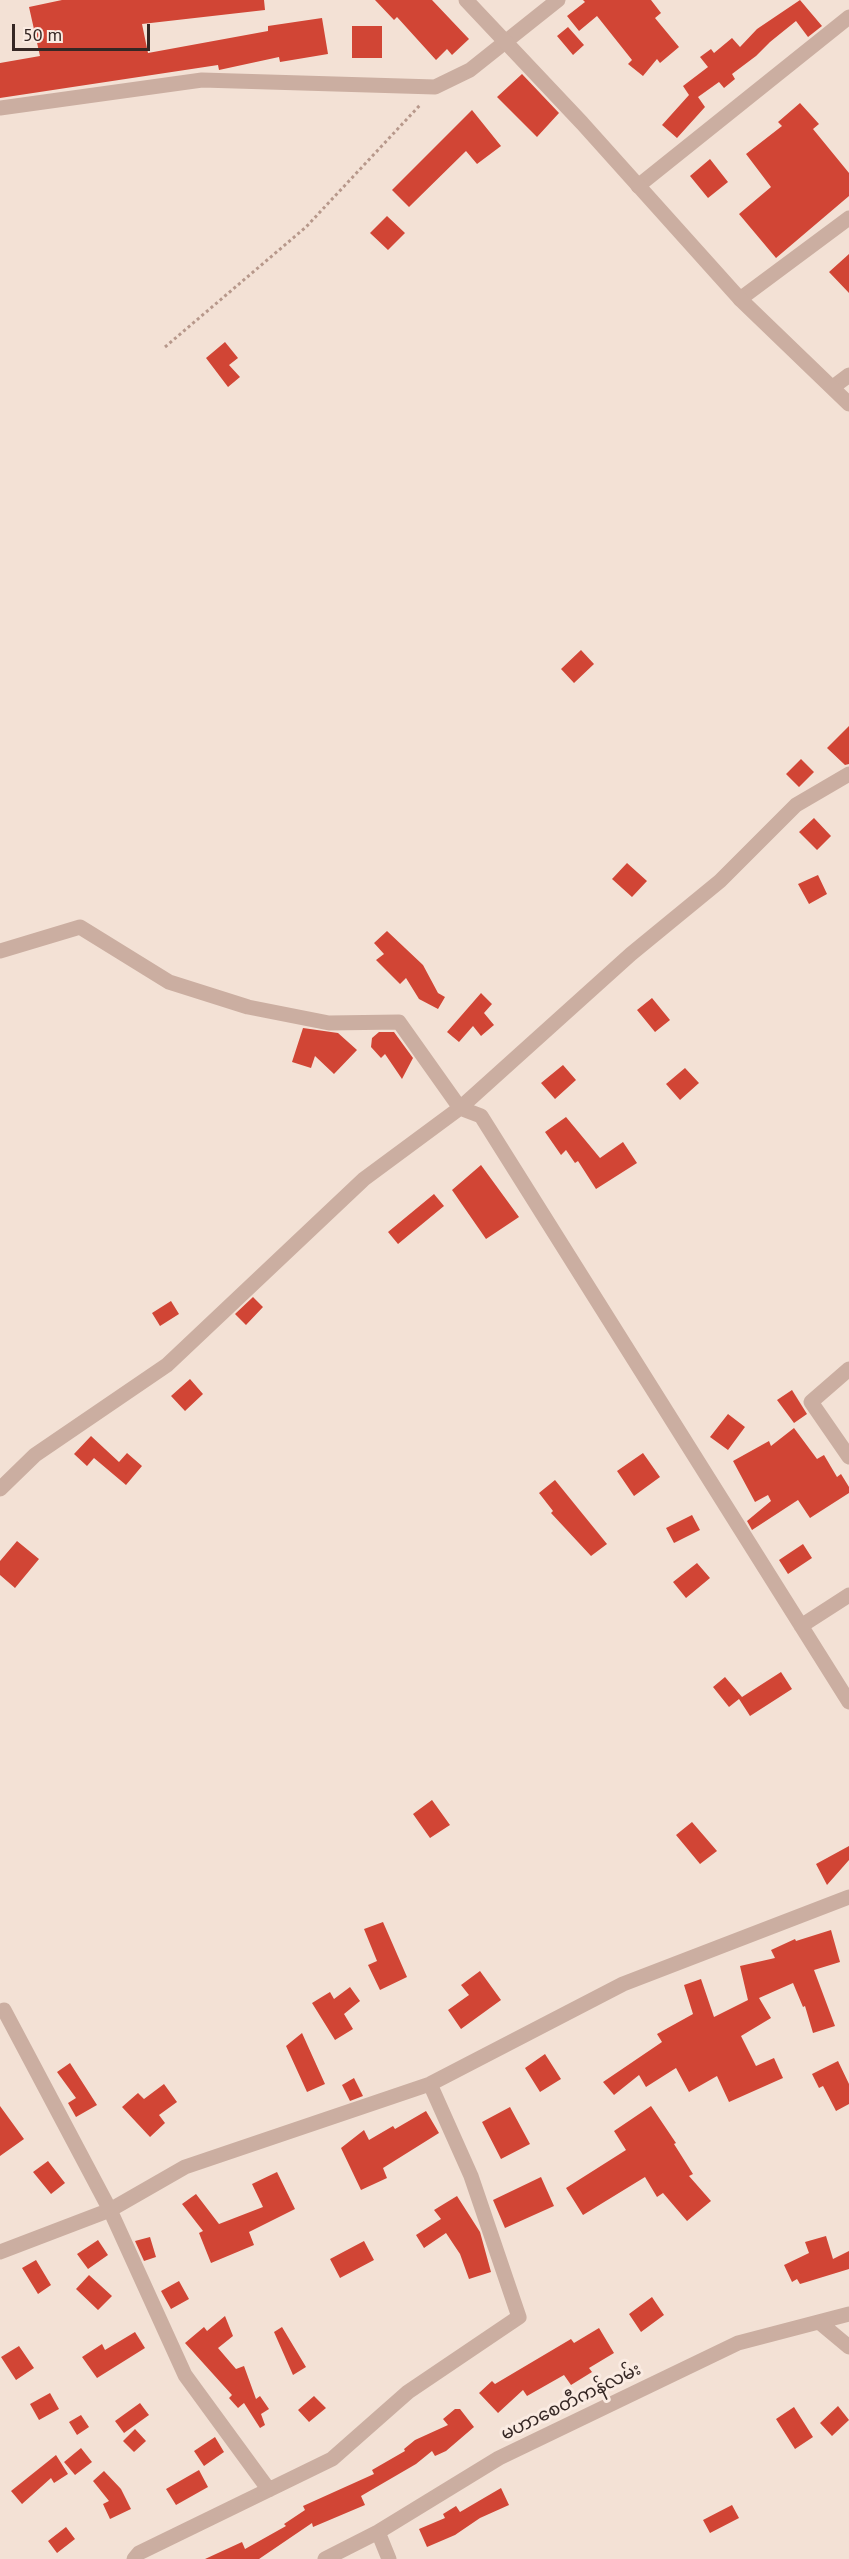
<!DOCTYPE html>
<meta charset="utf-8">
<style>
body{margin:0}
#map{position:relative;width:849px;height:2559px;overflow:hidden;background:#f3e1d5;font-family:"PT Sans",sans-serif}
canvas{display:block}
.scale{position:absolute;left:12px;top:24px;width:138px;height:27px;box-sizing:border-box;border:3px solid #352724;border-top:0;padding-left:8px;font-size:18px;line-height:21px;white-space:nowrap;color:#352724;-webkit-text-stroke:4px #faebe2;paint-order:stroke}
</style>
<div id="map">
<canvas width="849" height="2559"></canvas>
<div class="scale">50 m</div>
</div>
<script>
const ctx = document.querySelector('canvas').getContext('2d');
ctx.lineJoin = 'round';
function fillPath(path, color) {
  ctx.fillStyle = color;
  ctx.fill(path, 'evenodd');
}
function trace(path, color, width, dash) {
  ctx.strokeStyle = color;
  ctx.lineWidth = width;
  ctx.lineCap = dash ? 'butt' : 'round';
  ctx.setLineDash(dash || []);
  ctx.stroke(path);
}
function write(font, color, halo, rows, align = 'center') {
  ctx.font = font + ' "PT Sans","Noto Sans Myanmar",sans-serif';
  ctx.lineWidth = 6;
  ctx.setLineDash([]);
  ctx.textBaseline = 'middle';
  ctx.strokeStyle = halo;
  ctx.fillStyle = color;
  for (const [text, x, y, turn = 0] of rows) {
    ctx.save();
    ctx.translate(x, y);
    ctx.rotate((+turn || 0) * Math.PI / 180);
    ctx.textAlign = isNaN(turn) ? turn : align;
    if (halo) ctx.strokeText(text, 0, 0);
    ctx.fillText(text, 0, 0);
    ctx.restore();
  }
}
const building = new Path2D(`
 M 62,0 L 264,0 L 265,10 L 142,24 L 148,53 L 268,31 L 268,26 L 322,18 L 328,54 L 280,62 L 279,57 L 219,70 L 218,65 L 0,98 L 0,63 L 40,56 L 29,7 Z
 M 375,0 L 432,0 L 469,39 L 452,55 L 447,49 L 436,60 L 397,17 L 394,20 Z
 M 583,0 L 651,0 L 661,13 L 655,18 L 679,47 L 660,63 L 657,59 L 643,76 L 628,64 L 632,60 L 597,16 L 579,31 L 567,16 L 585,2 Z
 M 800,0 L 822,26 L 808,37 L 796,21 L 770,42 L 756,56 L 732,74 L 735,79 L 724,88 L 719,82 L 698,97 L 705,107 L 677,138 L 662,125 L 689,95 L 683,86 L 708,67 L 700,57 L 711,49 L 714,53 L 732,38 L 740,47 L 757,29 Z
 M 352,26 L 382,26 L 382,58 L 352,58 Z
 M 568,27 L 584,45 L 573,55 L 557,36 Z
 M 522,74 L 559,113 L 537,137 L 497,97 Z
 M 800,103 L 819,124 L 813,129 L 849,173 L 849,196 L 776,258 L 739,214 L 771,187 L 746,154 L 782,126 L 778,122 Z
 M 472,110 L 501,146 L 477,164 L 466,151 L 409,207 L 392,190 Z
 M 710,159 L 728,182 L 708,198 L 690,176 Z
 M 387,216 L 405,233 L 388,250 L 370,233 Z
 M 849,254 L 849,293 L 829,272 Z
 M 225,342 L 238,358 L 229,365 L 240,377 L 228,387 L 206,358 Z
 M 581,650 L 594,664 L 574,683 L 561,669 Z
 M 849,726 L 849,764 L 845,765 L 827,748 Z
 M 801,759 L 814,772 L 799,787 L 786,774 Z
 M 814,818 L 831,836 L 817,850 L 799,832 Z
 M 627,863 L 647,881 L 632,897 L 612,879 Z
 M 818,875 L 827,894 L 809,904 L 798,884 Z
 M 387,931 L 423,965 L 438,993 L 445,997 L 438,1009 L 419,999 L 406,978 L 400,984 L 376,960 L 384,954 L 374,943 Z
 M 481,993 L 492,1004 L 484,1013 L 494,1025 L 481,1036 L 473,1026 L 459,1042 L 447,1032 Z
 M 652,998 L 670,1020 L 655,1032 L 637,1010 Z
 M 303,1028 L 338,1033 L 357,1050 L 334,1074 L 315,1056 L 311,1068 L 292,1062 Z
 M 379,1032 L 394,1032 L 413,1058 L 402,1079 L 385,1054 L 381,1058 L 371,1047 L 372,1038 Z
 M 563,1065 L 576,1080 L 555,1099 L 541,1083 Z
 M 685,1068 L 699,1083 L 680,1100 L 666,1084 Z
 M 566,1117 L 600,1158 L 623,1142 L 637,1163 L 596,1189 L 578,1161 L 575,1163 L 566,1150 L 561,1155 L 545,1132 Z
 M 481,1165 L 519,1217 L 486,1239 L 452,1190 Z
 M 434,1194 L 444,1206 L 398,1244 L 388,1232 Z
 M 253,1297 L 263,1307 L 246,1325 L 235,1314 Z
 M 171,1301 L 179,1314 L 160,1326 L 152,1313 Z
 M 190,1379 L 203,1394 L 185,1411 L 171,1396 Z
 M 792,1390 L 807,1414 L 794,1423 L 777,1400 Z
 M 728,1414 L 745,1427 L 728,1450 L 710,1437 Z
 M 794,1428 L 817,1459 L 824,1455 L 837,1477 L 841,1474 L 849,1487 L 849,1493 L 810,1518 L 798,1500 L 752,1530 L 747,1521 L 771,1501 L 768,1495 L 755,1502 L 733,1461 L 769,1441 L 771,1446 Z
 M 91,1436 L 119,1462 L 127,1453 L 142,1466 L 126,1485 L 94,1458 L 87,1466 L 74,1454 Z
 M 643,1453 L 660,1477 L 634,1496 L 617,1471 Z
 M 555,1480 L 607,1544 L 591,1556 L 551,1513 L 553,1511 L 539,1493 Z
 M 692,1515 L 700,1530 L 674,1543 L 666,1528 Z
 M 17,1541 L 39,1559 L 15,1588 L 0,1575 L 0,1561 Z
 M 803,1544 L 812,1558 L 788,1574 L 779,1560 Z
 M 697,1563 L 710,1578 L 686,1598 L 673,1582 Z
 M 781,1672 L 792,1689 L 750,1716 L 739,1699 L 729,1707 L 713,1687 L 725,1677 L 742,1697 Z
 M 432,1800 L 450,1825 L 430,1838 L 413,1814 Z
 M 692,1822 L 717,1851 L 700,1864 L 676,1835 Z
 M 849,1846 L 849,1860 L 827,1885 L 816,1864 Z
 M 383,1922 L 407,1977 L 380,1990 L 368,1965 L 377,1961 L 364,1929 Z
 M 831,1930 L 840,1962 L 814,1970 L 835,2026 L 813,2033 L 805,2006 L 803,2007 L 793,1983 L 759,1998 L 771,2018 L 741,2036 L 756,2066 L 774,2058 L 783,2078 L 729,2102 L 717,2076 L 689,2092 L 676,2068 L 646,2087 L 639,2075 L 614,2095 L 603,2082 L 662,2042 L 657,2034 L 693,2014 L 684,1985 L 701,1979 L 714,2017 L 748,2000 L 740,1966 L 775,1958 L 771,1950 L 795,1939 L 796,1941 Z
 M 480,1971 L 501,2000 L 461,2029 L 448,2010 L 469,1995 L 461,1985 Z
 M 350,1987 L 360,2001 L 344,2014 L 353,2029 L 335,2040 L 312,2003 L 330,1992 L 334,1999 Z
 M 302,2033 L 325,2084 L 307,2092 L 286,2046 Z
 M 545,2054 L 561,2079 L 540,2092 L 525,2068 Z
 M 838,2061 L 849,2084 L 849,2104 L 836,2111 L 823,2086 L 819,2088 L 812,2074 Z
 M 70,2063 L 97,2105 L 76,2117 L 68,2103 L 76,2098 L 57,2072 Z
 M 354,2078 L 363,2096 L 350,2101 L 342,2085 Z
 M 164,2084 L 177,2102 L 159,2115 L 165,2123 L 150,2137 L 122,2107 L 138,2093 L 144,2099 Z
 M 0,2106 L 24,2139 L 0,2156 Z
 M 651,2106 L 676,2143 L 674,2144 L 693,2174 L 689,2176 L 711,2201 L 687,2221 L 663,2193 L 657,2197 L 645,2177 L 583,2215 L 566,2188 L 626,2150 L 614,2131 Z
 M 510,2107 L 530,2144 L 501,2159 L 482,2122 Z
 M 426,2111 L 439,2133 L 383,2168 L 387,2178 L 361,2190 L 341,2148 L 364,2130 L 369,2140 L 393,2126 L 395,2129 Z
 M 48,2161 L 65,2183 L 51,2194 L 33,2172 Z
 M 277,2172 L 295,2209 L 249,2232 L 254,2245 L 211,2263 L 199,2233 L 203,2231 L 182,2204 L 196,2194 L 219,2224 L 263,2207 L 252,2184 Z
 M 541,2177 L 554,2206 L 505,2228 L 493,2200 Z
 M 457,2196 L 480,2232 L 491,2272 L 469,2279 L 460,2254 L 446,2233 L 424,2248 L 416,2235 L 441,2219 L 434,2210 Z
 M 826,2236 L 833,2259 L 849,2251 L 849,2269 L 800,2284 L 797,2279 L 792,2282 L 784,2265 L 809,2253 L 805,2242 Z
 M 150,2237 L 156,2257 L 144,2261 L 135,2241 Z
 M 98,2240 L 108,2255 L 88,2269 L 77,2254 Z
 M 364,2241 L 374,2260 L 340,2278 L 330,2259 Z
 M 36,2260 L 51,2285 L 38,2294 L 22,2268 Z
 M 89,2275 L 112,2296 L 98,2310 L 76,2289 Z
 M 179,2281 L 189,2299 L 171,2309 L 161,2291 Z
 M 652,2297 L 664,2315 L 641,2332 L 629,2314 Z
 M 225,2316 L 233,2336 L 218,2348 L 236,2369 L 244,2366 L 256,2399 L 260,2396 L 269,2409 L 261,2414 L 265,2425 L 260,2428 L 244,2403 L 238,2408 L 229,2398 L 232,2395 L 185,2343 L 204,2327 L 207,2331 Z
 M 282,2327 L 306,2367 L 293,2375 L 274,2332 Z
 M 599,2328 L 614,2353 L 589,2368 L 592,2372 L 571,2385 L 564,2375 L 527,2396 L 523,2390 L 498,2413 L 479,2393 L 492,2381 L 495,2384 L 571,2339 L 574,2343 Z
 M 135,2332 L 145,2348 L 97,2378 L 82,2357 L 102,2344 L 105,2350 Z
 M 19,2346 L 34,2368 L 16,2380 L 1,2357 Z
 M 50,2393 L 59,2409 L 39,2420 L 30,2404 Z
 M 314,2396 L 326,2408 L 309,2422 L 298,2410 Z
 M 140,2403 L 149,2415 L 124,2433 L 115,2421 Z
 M 838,2406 L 849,2420 L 832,2436 L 820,2423 Z
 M 794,2407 L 813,2437 L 795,2449 L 776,2419 Z
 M 455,2409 L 460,2409 L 474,2427 L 446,2451 L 435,2456 L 432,2451 L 416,2464 L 361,2496 L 365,2505 L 313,2527 L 312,2523 L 259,2559 L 205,2559 L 242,2542 L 245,2549 L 286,2526 L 284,2524 L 305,2510 L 303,2506 L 374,2474 L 372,2470 L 405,2451 L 404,2449 L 415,2440 L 448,2425 L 443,2419 Z
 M 81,2415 L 89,2427 L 77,2435 L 69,2422 Z
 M 135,2429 L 146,2441 L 134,2452 L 123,2441 Z
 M 215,2437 L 224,2452 L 204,2466 L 194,2451 Z
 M 81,2448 L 92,2462 L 75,2475 L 64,2462 Z
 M 56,2455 L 68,2474 L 54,2483 L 51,2478 L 22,2504 L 11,2491 Z
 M 199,2470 L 208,2487 L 176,2505 L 166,2489 Z
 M 104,2471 L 121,2489 L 131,2509 L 110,2519 L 103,2504 L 109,2501 L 93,2481 Z
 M 501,2488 L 509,2505 L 480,2518 L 455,2535 L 427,2547 L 419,2529 L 445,2518 L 443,2514 L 456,2506 L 460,2512 Z
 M 732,2505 L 739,2518 L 710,2533 L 703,2520 Z
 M 66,2527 L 75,2539 L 57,2553 L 48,2541 Z`);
const path = new Path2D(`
 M 165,347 L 306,227 L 421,104`);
const minor = new Path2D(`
 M 0,108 L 202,80 L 435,87 L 470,70 L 558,0
 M 638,186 L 849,17
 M 740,299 L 849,218
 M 833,387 L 849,375
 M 0,951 L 80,927 L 169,982 L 248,1007 L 329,1023 L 399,1022 L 460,1108 L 481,1116 L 849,1702
 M 849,1369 L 811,1402 L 849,1457
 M 0,1489 L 35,1455 L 167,1365 L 364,1179 L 460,1108 L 631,954 L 720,881 L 796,805 L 849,774
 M 801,1626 L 849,1595
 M 4,2010 L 110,2210 L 185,2375 L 269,2490
 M 0,2252 L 110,2210 L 185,2167 L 430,2084 L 623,1984 L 849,1897
 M 819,2322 L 849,2347
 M 378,2532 L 389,2559
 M 134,2559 L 139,2553 L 332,2459 L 408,2392 L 519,2317 L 471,2176 L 430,2084
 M 325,2559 L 378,2532 L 499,2458 L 738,2343 L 849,2314`);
const tertiary = new Path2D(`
 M 466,0 L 582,123 L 740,299 L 849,404`);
const streetNames = [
 ["မဟာစေတီကန်လမ်း",571,2402,-26]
];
fillPath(building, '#d14535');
trace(path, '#b7988b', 3, [3, 3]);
trace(minor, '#cbaea1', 15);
trace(tertiary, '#cbaea1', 15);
write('18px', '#352724', '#faebe2', streetNames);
</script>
